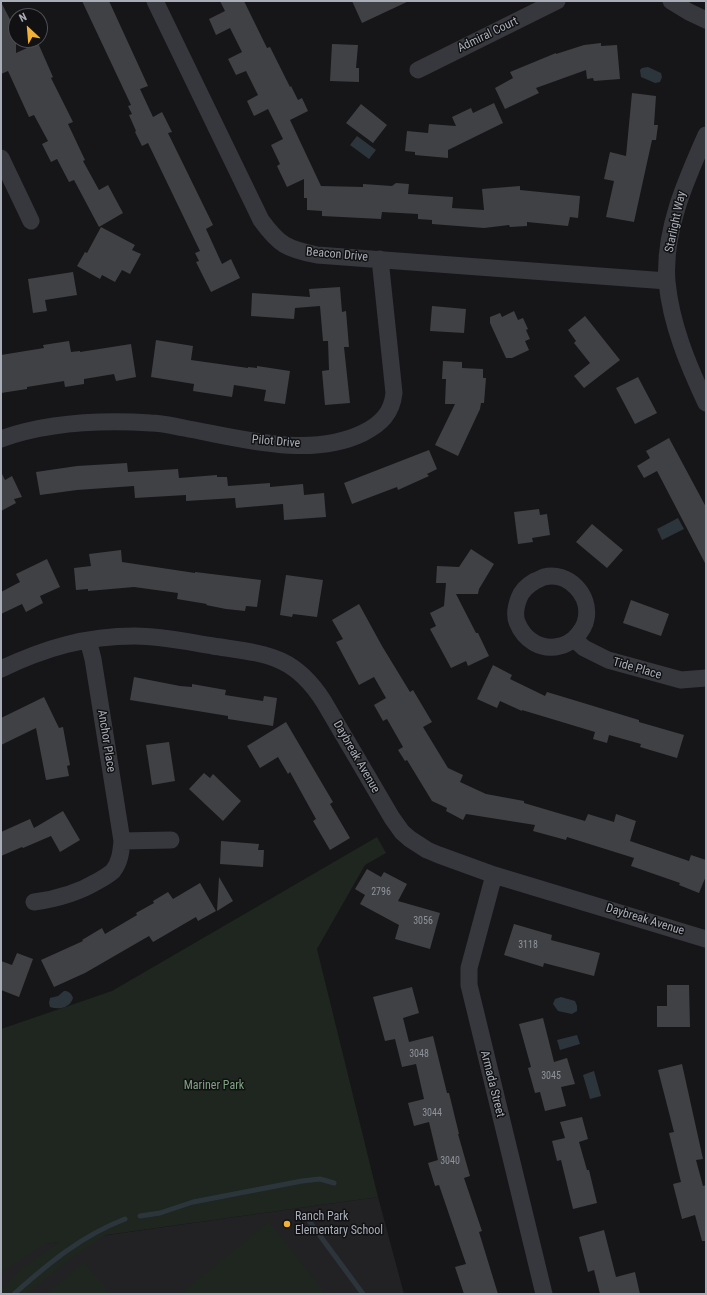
<!DOCTYPE html>
<style>
body{margin:0}
#map{position:relative;width:707px;height:1295px;overflow:hidden;background:#161618;font-family:"Roboto Condensed",sans-serif}
canvas{display:block}
.frame{position:absolute;inset:0;border:2px solid #a8adb8;pointer-events:none}
.north{position:absolute;left:8px;top:8px;width:40px;height:40px;box-sizing:border-box;background:#111113;border:1px solid #4d4f55;border-radius:50%;rotate:334deg;font-size:11px;font-weight:700;line-height:16px;text-align:center;color:#a8adb8}
.north::after{content:'';display:block;margin:auto;width:14px;height:18px;background:#f2b134;clip-path:polygon(50% 0,100% 100%,50% 72%,0 100%)}
</style>
<div id="map">
<canvas width="707" height="1295"></canvas>
<div class="frame"></div>
<div class="north">N</div>
</div>
<script>
const ctx = document.querySelector('canvas').getContext('2d');
ctx.lineJoin = 'round';
function fillPath(path, color) {
  ctx.fillStyle = color;
  ctx.fill(path, 'evenodd');
}
function trace(path, color, width, dash) {
  ctx.strokeStyle = color;
  ctx.lineWidth = width;
  ctx.lineCap = dash ? 'butt' : 'round';
  ctx.setLineDash(dash || []);
  ctx.stroke(path);
}
function write(font, color, halo, rows, align = 'center') {
  ctx.font = font + ' "Roboto Condensed",sans-serif';
  ctx.lineWidth = 3;
  ctx.setLineDash([]);
  ctx.textBaseline = 'middle';
  ctx.strokeStyle = halo;
  ctx.fillStyle = color;
  for (const [text, x, y, turn = 0] of rows) {
    ctx.save();
    ctx.translate(x, y);
    ctx.rotate((+turn || 0) * Math.PI / 180);
    ctx.textAlign = isNaN(turn) ? turn : align;
    if (halo) ctx.strokeText(text, 0, 0);
    ctx.fillText(text, 0, 0);
    ctx.restore();
  }
}
const built = new Path2D(`
 M 378,1197 L 404,1294 L 1,1294 L 1,1250 Z`);
const green = new Path2D(`
 M 377,837 L 386,853 L 365,865 L 317,949 L 378,1197 L 106,1235 L 80,1252 L 27,1294 L 1,1294 L 1,1290 L 24,1267 L 60,1242 L 45,1244 L 10,1267 L 1,1274 L 1,1029 L 112,991 Z
 M 269,1222 L 326,1294 L 181,1294 Z
 M 84,1263 L 111,1294 L 47,1294 Z`);
const water = new Path2D(`
 M 648,67 L 661,73 L 662,77 L 660,82 L 655,83 L 641,77 L 640,70 L 642,68 Z
 M 357,136 L 376,150 L 369,159 L 350,145 Z
 M 678,518 L 684,529 L 662,540 L 657,529 Z
 M 64,991 C 69,991 71,993 73,998 C 70,1008 59,1010 50,1007 L 49,1003 L 50,998 L 58,996 Z
 M 561,997 L 575,1001 L 577,1006 L 577,1011 L 572,1014 L 558,1011 L 553,1004 L 555,999 Z
 M 577,1035 L 580,1044 L 560,1050 L 557,1040 Z
 M 594,1071 L 601,1096 L 590,1099 L 583,1075 Z`);
const stream = new Path2D(`
 M 304,1214 L 363,1294
 M 140,1216 L 160,1213 L 193,1202 L 302,1181 L 320,1179 L 334,1183
 M 14,1294 C 49,1263 81,1236 125,1219`);
const building = new Path2D(`
 M 82,1 L 109,1 L 148,86 L 140,89 L 153,117 L 162,112 L 172,132 L 168,133 L 213,225 L 206,229 L 222,264 L 231,259 L 240,278 L 211,292 L 196,262 L 199,261 L 195,253 L 200,251 L 148,143 L 142,146 L 135,132 L 136,131 L 129,115 L 132,114 L 128,106 L 131,105 Z
 M 220,1 L 244,1 L 267,48 L 270,47 L 290,87 L 291,86 L 298,100 L 302,98 L 308,111 L 290,120 L 321,186 L 363,187 L 363,184 L 392,186 L 396,183 L 409,184 L 408,194 L 453,197 L 452,208 L 484,210 L 482,189 L 520,186 L 520,190 L 580,196 L 578,218 L 570,217 L 568,226 L 527,222 L 527,226 L 510,227 L 509,225 L 484,228 L 432,224 L 432,220 L 418,219 L 418,214 L 382,212 L 381,219 L 322,216 L 322,211 L 307,210 L 307,198 L 304,198 L 304,179 L 287,187 L 277,166 L 280,164 L 271,145 L 283,139 L 268,109 L 254,116 L 247,101 L 258,95 L 246,71 L 236,75 L 228,59 L 242,52 L 230,28 L 216,35 L 209,19 L 225,11 Z
 M 352,1 L 409,1 L 362,23 Z
 M 1,2 L 16,31 L 16,53 L 38,43 L 53,77 L 51,78 L 73,122 L 68,124 L 85,160 L 83,161 L 99,190 L 108,185 L 123,213 L 99,227 L 74,180 L 69,182 L 57,159 L 51,162 L 42,144 L 48,141 L 34,115 L 29,117 L 8,71 L 1,74 Z
 M 601,43 L 601,46 L 617,45 L 620,79 L 594,81 L 593,78 L 587,79 L 586,70 L 536,88 L 539,93 L 505,109 L 495,88 L 513,78 L 510,72 L 556,53 L 556,54 L 584,45 Z
 M 332,44 L 358,45 L 356,68 L 359,68 L 359,82 L 330,81 Z
 M 632,93 L 656,96 L 654,125 L 658,125 L 656,140 L 652,140 L 634,222 L 606,217 L 614,181 L 604,179 L 610,152 L 626,156 Z
 M 494,103 L 503,123 L 448,150 L 448,158 L 415,155 L 415,152 L 405,151 L 407,131 L 428,133 L 429,124 L 456,126 L 452,117 L 471,108 L 473,113 Z
 M 361,104 L 387,125 L 373,143 L 346,123 Z
 M 101,227 L 135,245 L 132,250 L 141,254 L 130,274 L 122,270 L 115,282 L 102,275 L 100,279 L 77,266 L 85,252 L 87,253 Z
 M 73,272 L 77,295 L 45,300 L 47,311 L 33,313 L 28,279 Z
 M 340,287 L 342,312 L 346,311 L 349,347 L 344,347 L 350,403 L 325,405 L 322,371 L 329,370 L 328,341 L 323,341 L 320,306 L 295,308 L 294,319 L 251,316 L 252,293 L 310,297 L 309,289 Z
 M 432,306 L 466,309 L 464,333 L 430,331 Z
 M 514,311 L 518,320 L 523,318 L 528,329 L 526,330 L 530,339 L 525,341 L 529,350 L 512,358 L 506,358 L 490,323 L 490,317 L 500,313 L 502,317 Z
 M 585,316 L 620,360 L 584,388 L 574,376 L 590,363 L 574,343 L 576,341 L 568,330 Z
 M 156,340 L 193,346 L 191,360 L 248,368 L 248,367 L 257,368 L 257,366 L 290,371 L 285,404 L 264,401 L 266,390 L 234,385 L 232,397 L 193,391 L 194,384 L 151,377 Z
 M 69,341 L 71,352 L 80,351 L 80,352 L 131,344 L 136,377 L 116,381 L 114,374 L 84,379 L 84,384 L 65,387 L 64,381 L 27,387 L 27,389 L 1,393 L 1,355 L 44,348 L 43,345 Z
 M 443,361 L 462,362 L 462,368 L 483,369 L 483,378 L 486,378 L 484,403 L 481,403 L 480,409 L 458,456 L 435,445 L 455,404 L 445,404 L 446,379 L 442,379 Z
 M 638,377 L 657,413 L 635,424 L 616,388 Z
 M 669,438 L 706,507 L 706,565 L 657,471 L 644,478 L 637,466 L 650,458 L 646,451 Z
 M 429,450 L 437,469 L 427,474 L 429,476 L 398,490 L 397,487 L 352,504 L 344,483 Z
 M 127,463 L 128,472 L 178,469 L 179,478 L 217,475 L 217,477 L 227,477 L 228,486 L 270,483 L 270,487 L 303,484 L 304,495 L 324,493 L 326,517 L 284,520 L 283,504 L 236,508 L 235,498 L 186,501 L 186,495 L 135,498 L 134,486 L 77,490 L 40,495 L 36,472 L 77,466 Z
 M 1,472 L 5,480 L 12,476 L 22,497 L 14,499 L 16,503 L 1,511 Z
 M 539,509 L 540,515 L 547,514 L 550,535 L 532,538 L 533,542 L 518,544 L 514,512 Z
 M 592,524 L 623,550 L 607,568 L 576,542 Z
 M 471,549 L 494,564 L 479,589 L 478,594 L 456,594 L 476,633 L 478,633 L 489,656 L 468,666 L 466,661 L 451,668 L 430,629 L 436,626 L 430,613 L 444,606 L 446,583 L 436,583 L 437,566 L 459,567 Z
 M 121,550 L 122,562 L 195,573 L 195,572 L 261,580 L 257,607 L 246,606 L 245,611 L 226,609 L 206,605 L 207,604 L 177,599 L 178,593 L 134,587 L 88,591 L 88,589 L 76,590 L 74,568 L 91,566 L 89,554 Z
 M 47,559 L 60,587 L 40,596 L 43,603 L 26,612 L 22,604 L 1,614 L 1,592 L 20,582 L 16,574 Z
 M 286,575 L 323,580 L 317,617 L 293,614 L 292,617 L 280,615 Z
 M 631,600 L 669,614 L 661,636 L 623,623 Z
 M 359,604 L 382,646 L 410,692 L 413,690 L 432,722 L 423,727 L 448,768 L 463,775 L 460,782 L 486,794 L 524,801 L 524,803 L 585,821 L 588,814 L 614,822 L 616,814 L 636,821 L 630,841 L 689,861 L 691,855 L 706,860 L 706,876 L 699,893 L 679,885 L 680,883 L 631,866 L 634,858 L 567,837 L 566,840 L 533,831 L 535,825 L 466,814 L 463,820 L 446,811 L 447,808 L 432,801 L 407,760 L 405,761 L 398,750 L 403,747 L 387,719 L 383,721 L 374,705 L 386,698 L 374,677 L 359,685 L 336,642 L 343,639 L 332,620 Z
 M 493,665 L 512,675 L 510,679 L 545,696 L 547,692 L 590,705 L 639,720 L 639,722 L 684,735 L 677,758 L 640,747 L 641,744 L 609,735 L 607,743 L 593,739 L 595,732 L 522,710 L 522,711 L 500,701 L 497,708 L 477,699 Z
 M 134,677 L 180,686 L 192,687 L 192,684 L 226,690 L 225,695 L 263,701 L 264,696 L 277,698 L 273,726 L 228,719 L 228,716 L 130,700 Z
 M 44,697 L 59,728 L 63,727 L 70,765 L 67,766 L 69,776 L 46,780 L 36,728 L 1,745 L 1,718 Z
 M 286,722 L 333,802 L 330,804 L 350,838 L 330,850 L 313,821 L 316,819 L 290,772 L 288,774 L 278,757 L 260,768 L 247,746 Z
 M 169,742 L 175,781 L 152,785 L 146,745 Z
 M 204,773 L 210,778 L 213,774 L 241,801 L 223,821 L 189,789 Z
 M 63,811 L 80,840 L 60,852 L 51,836 L 23,848 L 22,847 L 1,856 L 1,832 L 30,819 L 34,828 Z
 M 221,841 L 259,844 L 258,850 L 264,850 L 263,867 L 220,864 Z
 M 367,869 L 381,877 L 384,872 L 407,884 L 398,901 L 440,913 L 430,949 L 395,939 L 399,925 L 360,904 L 365,895 L 355,889 Z
 M 219,877 L 233,901 L 217,911 Z
 M 200,883 L 216,911 L 198,921 L 196,917 L 153,942 L 149,936 L 85,973 L 54,987 L 41,960 L 83,941 L 82,940 L 102,928 L 105,934 L 137,915 L 136,913 L 154,903 L 153,901 L 168,892 L 173,899 Z
 M 514,924 L 552,935 L 551,940 L 600,953 L 594,976 L 544,963 L 543,967 L 504,955 Z
 M 17,953 L 33,959 L 19,997 L 1,990 L 1,961 L 12,965 Z
 M 667,985 L 689,985 L 690,1027 L 657,1027 L 657,1006 L 667,1006 Z
 M 412,987 L 419,1013 L 403,1018 L 409,1042 L 433,1036 L 447,1093 L 449,1093 L 459,1134 L 458,1134 L 470,1176 L 464,1178 L 482,1231 L 479,1232 L 498,1294 L 464,1294 L 455,1267 L 466,1264 L 439,1185 L 435,1186 L 428,1163 L 438,1160 L 429,1122 L 414,1126 L 408,1103 L 424,1099 L 416,1064 L 402,1067 L 395,1039 L 385,1041 L 373,997 Z
 M 543,1018 L 554,1062 L 567,1058 L 575,1084 L 561,1087 L 566,1106 L 545,1111 L 540,1092 L 535,1093 L 528,1068 L 531,1067 L 519,1024 Z
 M 682,1064 L 703,1159 L 696,1160 L 703,1186 L 706,1185 L 706,1241 L 702,1241 L 695,1215 L 682,1219 L 673,1184 L 681,1182 L 669,1133 L 674,1132 L 658,1070 Z
 M 582,1117 L 588,1139 L 579,1142 L 587,1170 L 589,1170 L 597,1203 L 573,1209 L 561,1160 L 557,1161 L 552,1141 L 565,1138 L 560,1122 Z
 M 604,1230 L 616,1277 L 635,1272 L 640,1294 L 600,1294 L 594,1270 L 588,1272 L 579,1237 Z`);
const minor = new Path2D(`
 M 155,1 L 261,220 C 279,245 287,249 317,255 L 667,281
 M 671,1 L 689,12 L 706,20
 M 418,70 L 557,1
 M 706,135 C 686,180 663,231 667,282 C 671,324 688,365 706,403
 M 1,158 L 31,221
 M 1,439 C 48,422 102,420 151,423 C 162,423 173,426 184,428 C 239,438 310,459 363,433 C 381,424 392,413 394,393 L 380,259
 M 574,639 C 570,642 565,645 560,646 C 541,651 524,640 517,622 C 514,614 516,606 519,598 C 522,590 528,585 535,581 C 538,580 541,578 544,577 C 568,571 591,595 586,619 C 585,627 580,633 574,639 L 584,648 L 608,660 L 681,680 L 706,678
 M 1,669 C 45,648 86,636 135,636 C 161,636 188,642 213,646 C 265,654 294,654 324,702 L 392,818 L 402,832 L 410,839 L 427,850 L 439,855 L 494,875 L 706,939
 M 122,841 L 171,840
 M 494,875 L 469,968 L 469,985 L 544,1294
 M 34,902 C 57,899 78,893 98,881 C 103,878 109,875 113,871 C 120,862 121,852 122,841 L 93,659 L 88,640`);
const markers = [
 [287,1224,4,"#f2b134"]
];
const numberNames = [
 ["2796",381,892],
 ["3056",423,921],
 ["3118",528,945],
 ["3048",419,1054],
 ["3045",551,1076],
 ["3044",432,1113],
 ["3040",450,1161]
];
const streetNames = [
 ["Admiral Court",488,35,-26],
 ["Starlight Way",676,222,-78],
 ["Beacon Drive",337,255,5],
 ["Pilot Drive",276,442,5],
 ["Tide Place",637,669,16],
 ["Anchor Place",106,741,81],
 ["Daybreak Avenue",356,757,60],
 ["Daybreak Avenue",645,920,17],
 ["Armada Street",492,1084,76]
];
const parkNames = [
 ["Mariner Park",214,1086]
];
const poiNames = [
 ["Ranch Park",295,1217],
 ["Elementary School",295,1231]
];
fillPath(built, '#222225');
fillPath(green, '#1e261f');
fillPath(water, '#2c353c');
trace(stream, '#2c353c', 5);
fillPath(building, '#404145');
trace(minor, '#37383d', 17);
for (const [x, y, r, color] of markers) {
  const dot = new Path2D();
  dot.arc(x, y, r, 0, 2 * Math.PI);
  ctx.fillStyle = color;
  ctx.fill(dot);
  trace(dot, '#111113', 1.5);
}
write('10px', '#8e929b', null, numberNames);
write('12px', '#a8adb8', '#111113', streetNames);
write('12px', '#7fa381', '#111113', parkNames);
write('12px', '#a8adb8', '#111113', poiNames, 'left');
</script>
